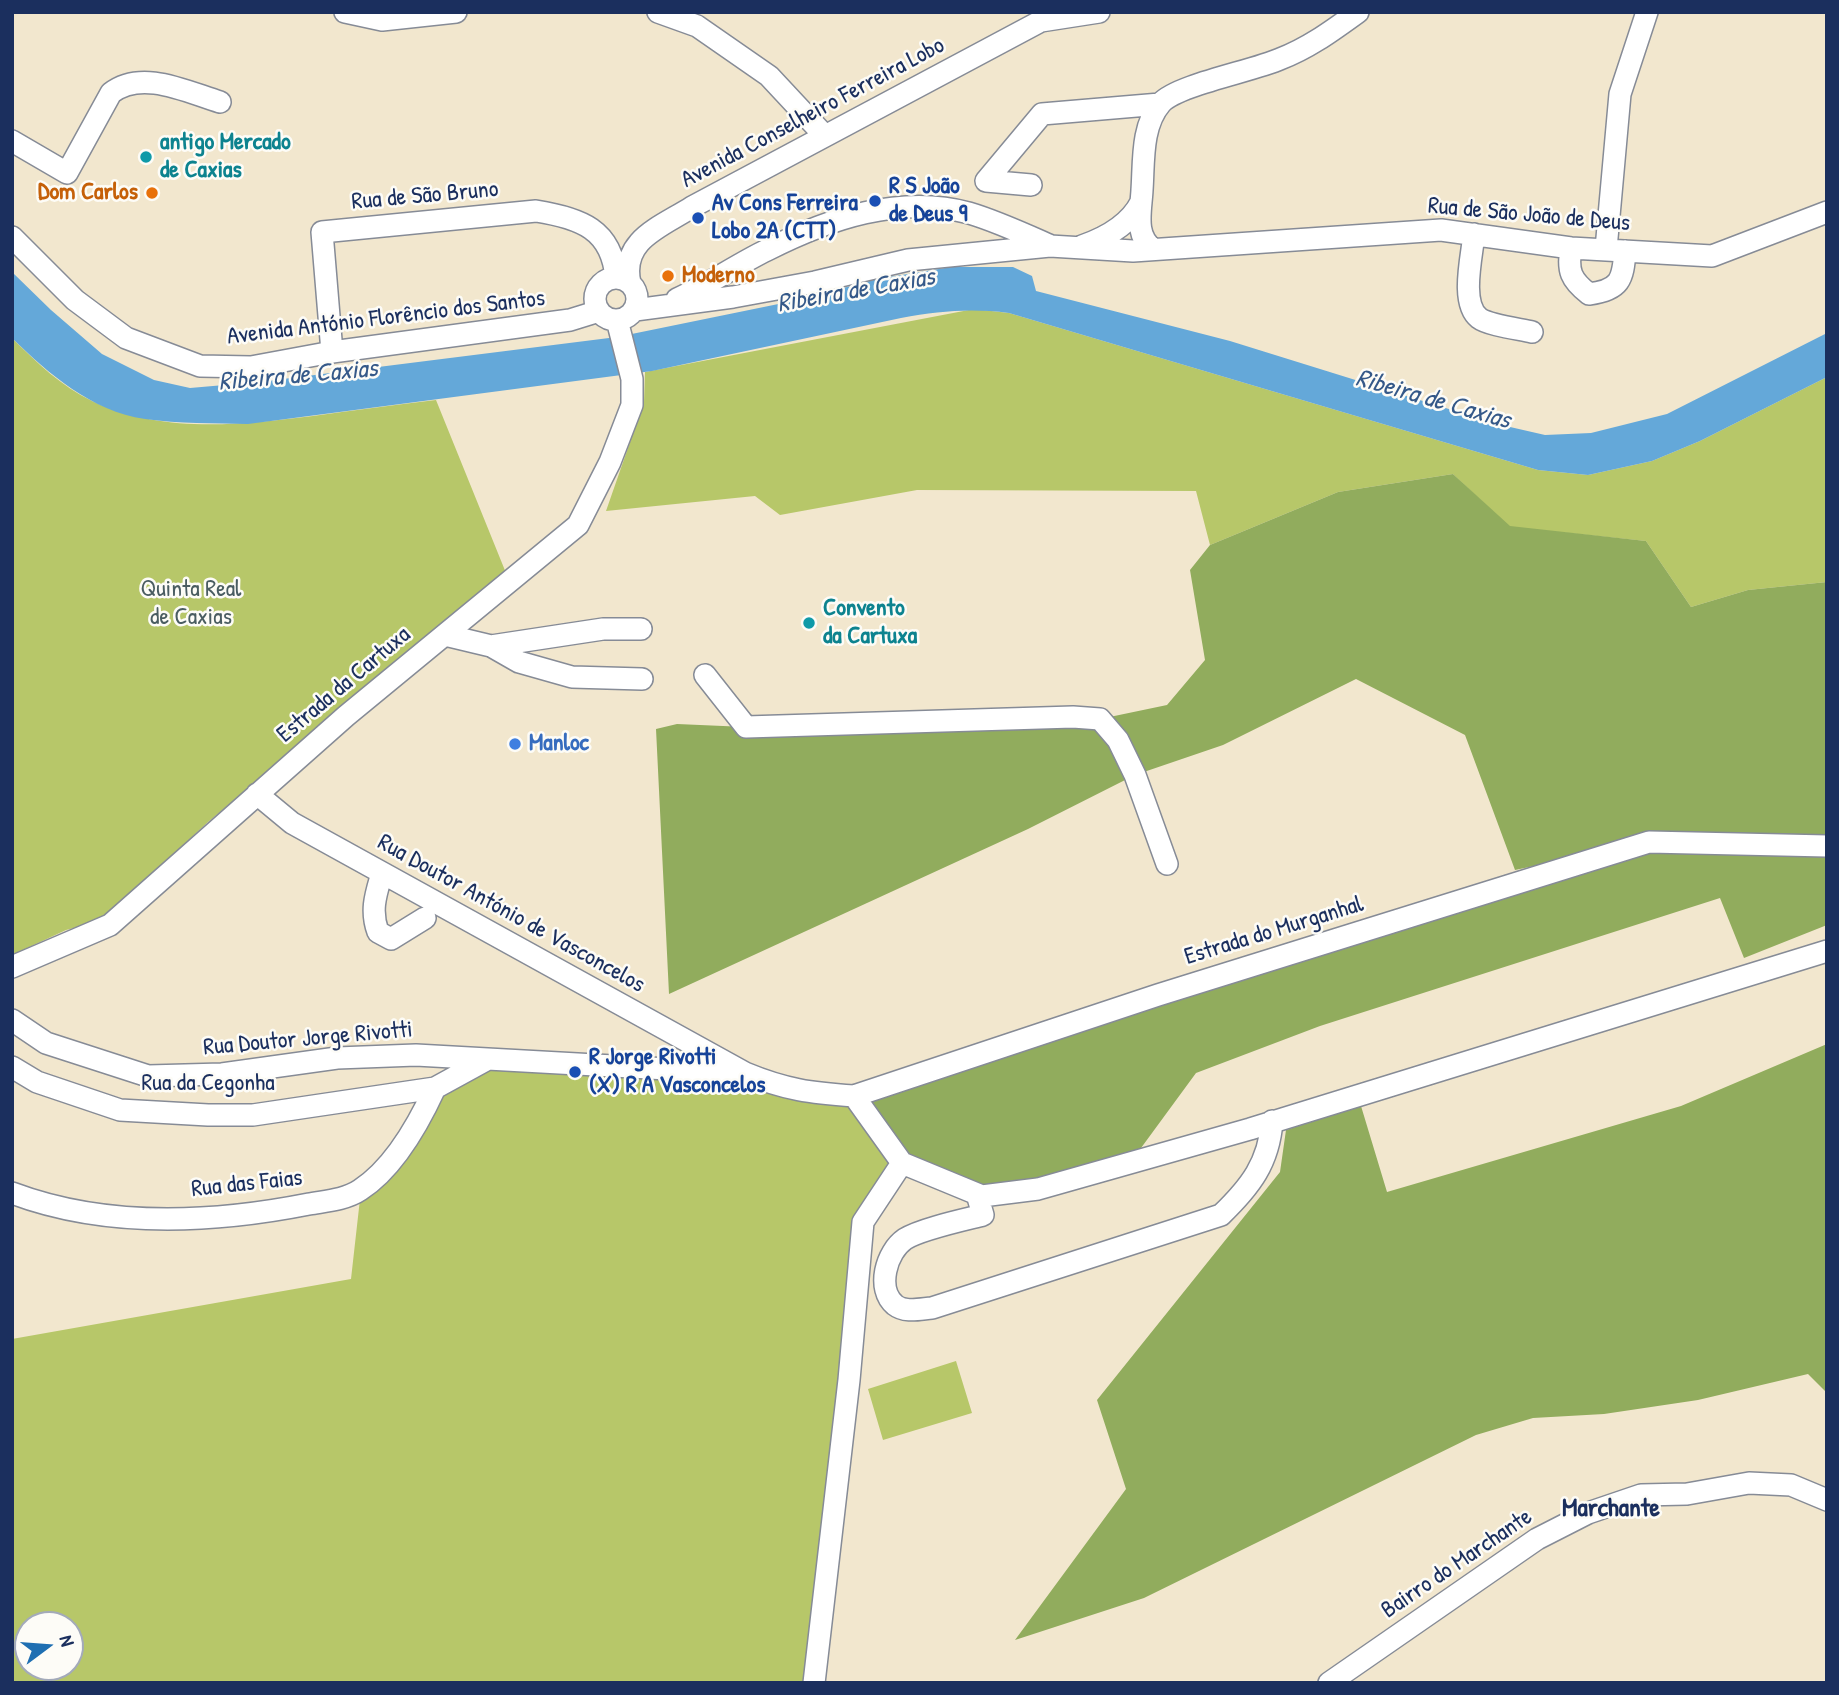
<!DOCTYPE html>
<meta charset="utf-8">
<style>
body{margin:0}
#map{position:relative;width:1839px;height:1695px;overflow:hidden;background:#f2e7ce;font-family:"Patrick Hand",sans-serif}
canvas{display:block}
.frame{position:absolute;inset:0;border:14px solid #1b2f5e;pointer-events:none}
.north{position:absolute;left:14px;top:1611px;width:70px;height:70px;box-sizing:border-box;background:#fdfcf7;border:2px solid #a3aaba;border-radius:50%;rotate:74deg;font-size:19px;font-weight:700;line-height:28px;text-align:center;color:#1b2f5e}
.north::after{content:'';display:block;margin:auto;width:24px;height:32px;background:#1f6fb2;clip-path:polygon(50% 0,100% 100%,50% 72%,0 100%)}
</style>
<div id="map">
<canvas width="1839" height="1695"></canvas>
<div class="frame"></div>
<div class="north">N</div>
</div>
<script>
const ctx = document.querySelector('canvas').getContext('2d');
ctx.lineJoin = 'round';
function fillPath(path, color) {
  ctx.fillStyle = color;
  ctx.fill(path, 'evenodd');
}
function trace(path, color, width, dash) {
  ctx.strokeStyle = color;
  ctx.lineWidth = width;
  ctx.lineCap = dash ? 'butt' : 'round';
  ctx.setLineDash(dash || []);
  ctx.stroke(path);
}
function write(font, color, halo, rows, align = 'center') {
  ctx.font = font + ' "Patrick Hand",sans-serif';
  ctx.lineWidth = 5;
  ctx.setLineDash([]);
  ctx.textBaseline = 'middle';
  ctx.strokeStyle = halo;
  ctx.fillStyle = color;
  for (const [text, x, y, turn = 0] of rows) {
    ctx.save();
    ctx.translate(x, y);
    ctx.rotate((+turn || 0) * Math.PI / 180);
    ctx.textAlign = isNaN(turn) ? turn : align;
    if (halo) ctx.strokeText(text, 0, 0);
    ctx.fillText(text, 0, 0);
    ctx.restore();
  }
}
const green = new Path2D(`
 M 974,309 L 1009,313 L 1538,470 L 1588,475 L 1652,461 L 1700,441 L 1827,377 L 1827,582 L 1748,590 L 1691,607 L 1646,541 L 1509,527 L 1453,474 L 1338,492 L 1210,545 L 1196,491 L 917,490 L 780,515 L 755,496 L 606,511 L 644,402 L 645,372 Z
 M 12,338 C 36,362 61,386 92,401 C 162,434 239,425 313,416 C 354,410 395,405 436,400 L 506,573 L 208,822 L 101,921 L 66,930 L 12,955 Z
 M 468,1058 L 745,1073 L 854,1096 L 902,1163 L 863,1222 L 814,1683 L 12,1683 L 12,1339 L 351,1279 L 360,1199 ZM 28,1625 L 70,1625 L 70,1667 L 28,1667 Z
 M 956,1361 L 972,1413 L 883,1440 L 868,1389 Z`);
const forest = new Path2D(`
 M 1453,474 L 1510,526 L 1646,541 L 1691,607 L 1748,590 L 1827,582 L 1827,925 L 1744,958 L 1720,898 L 1320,1026 L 1196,1073 L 1130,1163 L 982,1196 L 902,1163 L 854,1096 L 1639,844 L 1515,870 L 1465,735 L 1356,679 L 1223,745 L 1135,775 L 1028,829 L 669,994 L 656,729 L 677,724 L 746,727 L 1100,719 L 1167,705 L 1205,660 L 1190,570 L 1210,545 L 1338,492 Z
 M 1827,1044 L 1827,1393 L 1808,1374 L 1698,1400 L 1604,1414 L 1533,1418 L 1476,1435 L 1144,1598 L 1015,1640 L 1126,1489 L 1097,1400 L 1280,1172 L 1286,1130 L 1361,1106 L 1387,1192 L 1681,1106 Z`);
const water = new Path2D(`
 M 951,267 L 1013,267 L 1032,276 L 1036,291 L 1230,341 L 1497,424 L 1545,435 L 1591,433 L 1667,414 L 1827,333 L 1827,377 L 1700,441 L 1652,461 L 1588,475 L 1538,470 L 1009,313 C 970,308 940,311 901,318 L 652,371 L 248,424 C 214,423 179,424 145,419 C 91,411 49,374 12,338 L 12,272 L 51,310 L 102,354 L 154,380 L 190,388 L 259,382 L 617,337 L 798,300 L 877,279 Z`);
const minor = new Path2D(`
 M 345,12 L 382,20 L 456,12
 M 658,12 L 697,26 L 769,76 L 824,135
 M 12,141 L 67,173 L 111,93 C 142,69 187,92 220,102
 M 1031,185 L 986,181 L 1042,114 L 1160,104
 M 1474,234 C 1472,256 1460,303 1479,318 C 1488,325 1519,329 1532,332
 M 12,237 L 75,300 L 126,338 L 200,366 L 251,367 L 332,352 L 570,320 L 599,311
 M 1082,246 C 1105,238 1130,224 1141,202
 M 1571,248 C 1567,271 1571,280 1589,294 C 1620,290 1623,280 1625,251
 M 1153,249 C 1134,235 1141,211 1142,190 C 1144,162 1141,126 1161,103 C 1177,85 1253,71 1280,59 C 1309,48 1333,30 1358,12
 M 1606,249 L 1620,94 L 1647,12
 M595 299a21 21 0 1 1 42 0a21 21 0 1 1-42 0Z
 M 630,283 C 620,240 661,227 692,207 L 1041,21 L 1099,12
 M 677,299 C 708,285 736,265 767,250 C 828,219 900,194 969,213 C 996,221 1022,233 1049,245
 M 635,310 L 733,297 L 815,282 L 908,260 L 1050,246 L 1133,251 L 1441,230 L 1571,248 L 1712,256 L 1827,212
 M 332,352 L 322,232 L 536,211 C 580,218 612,229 616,278
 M 445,635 L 491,646 L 519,662 L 572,677 L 642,679
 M 491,646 L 603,629 L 641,629
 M 705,675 L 746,727 L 1073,717 L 1100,719 L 1118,740 L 1135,775 L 1167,864
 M 257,794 L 292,823 L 745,1073 C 786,1090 811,1093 854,1096 L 1158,995 L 1649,842 L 1827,846
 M 382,873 C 376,894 370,910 378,932 L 391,939 L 425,918
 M 12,967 L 110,925 L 346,716 L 578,525 L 610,462 L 632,405 L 632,379 L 617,320
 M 12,1020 L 46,1043 L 148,1076 L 222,1074 L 337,1058 L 416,1055 L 739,1073
 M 12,1067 L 37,1082 L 120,1110 L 208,1115 L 253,1115 L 435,1088 L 488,1059
 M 854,1096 L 902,1163 L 982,1196 L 1038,1189 L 1250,1129 L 1827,951
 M 12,1193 C 105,1228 213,1223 309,1204 C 325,1201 345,1200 360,1190 C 394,1168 418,1125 435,1088
 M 977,1194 L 983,1215 C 963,1220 921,1229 905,1239 C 886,1252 876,1289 895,1305 C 905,1313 920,1309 932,1308 L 1221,1215 C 1250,1187 1269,1163 1272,1121
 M 814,1683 L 849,1380 L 863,1222 L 902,1163
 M 1329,1683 L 1537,1539 L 1588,1513 L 1641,1495 L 1687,1494 L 1749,1483 L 1791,1485 L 1827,1500`);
const markers = [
 [146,157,7,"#0f9aa8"],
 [152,193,7,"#e8710a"],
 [875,201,7,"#1a4fb4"],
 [698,218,7,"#1a4fb4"],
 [668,276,7,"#e8710a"],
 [809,623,7,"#0f9aa8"],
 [515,744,7,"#3f7fe0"],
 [575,1072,7,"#1a4fb4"]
];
const streetNames = [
 ["Avenida Conselheiro Ferreira Lobo",813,113,-28],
 ["Rua de São Bruno",425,196,-5],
 ["Rua de São João de Deus",1529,215,5],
 ["Avenida António Florêncio dos Santos",386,318,-7],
 ["Estrada da Cartuxa",344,685,-40],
 ["Rua Doutor António de Vasconcelos",511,914,29],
 ["Estrada do Murganhal",1274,931,-17],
 ["Rua Doutor Jorge Rivotti",308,1039,-5],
 ["Rua da Cegonha",208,1084],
 ["Rua das Faias",247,1184,-6],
 ["Bairro do Marchante",1457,1564,-34]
];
const cultureNames = [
 ["antigo Mercado",160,143],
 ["de Caxias",160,171],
 ["Convento",823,609],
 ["da Cartuxa",823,637]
];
const transitNames = [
 ["R S João",889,187],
 ["de Deus 9",889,215],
 ["Av Cons Ferreira",712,204],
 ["Lobo 2A (CTT)",712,232],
 ["R Jorge Rivotti",589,1058],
 ["(X) R A Vasconcelos",589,1086]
];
const foodNames = [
 ["Dom Carlos",138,193],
 ["Moderno",682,276,"left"]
];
const parkNames = [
 ["Quinta Real",191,590],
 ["de Caxias",191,618]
];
const shopNames = [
 ["Manloc",529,744]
];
const waterNames = [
 ["Ribeira de Caxias",856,291,-10],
 ["Ribeira de Caxias",298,376,-5],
 ["Ribeira de Caxias",1433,400,16]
];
const neighbourhoodNames = [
 ["Marchante",1611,1509]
];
fillPath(green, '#b7c769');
fillPath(forest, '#91ac5d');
fillPath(water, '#64a8d9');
trace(minor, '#868b96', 24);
trace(minor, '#fff', 21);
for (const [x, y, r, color] of markers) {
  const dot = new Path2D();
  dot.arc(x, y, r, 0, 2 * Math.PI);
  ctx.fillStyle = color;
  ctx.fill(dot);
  trace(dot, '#fdfcf7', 2.5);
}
write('24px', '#1b2f5e', '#fdfcf7', streetNames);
write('bold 24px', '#0d838f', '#fdfcf7', cultureNames, 'left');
write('bold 24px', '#164399', '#fdfcf7', transitNames, 'left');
write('bold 24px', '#c56008', '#fdfcf7', foodNames, 'right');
write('24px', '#4a5d61', '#fdfcf7', parkNames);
write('bold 24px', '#366cbe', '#fdfcf7', shopNames, 'left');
write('italic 26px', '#355989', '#fdfcf7', waterNames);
write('bold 26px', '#1b2f5e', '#fdfcf7', neighbourhoodNames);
</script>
